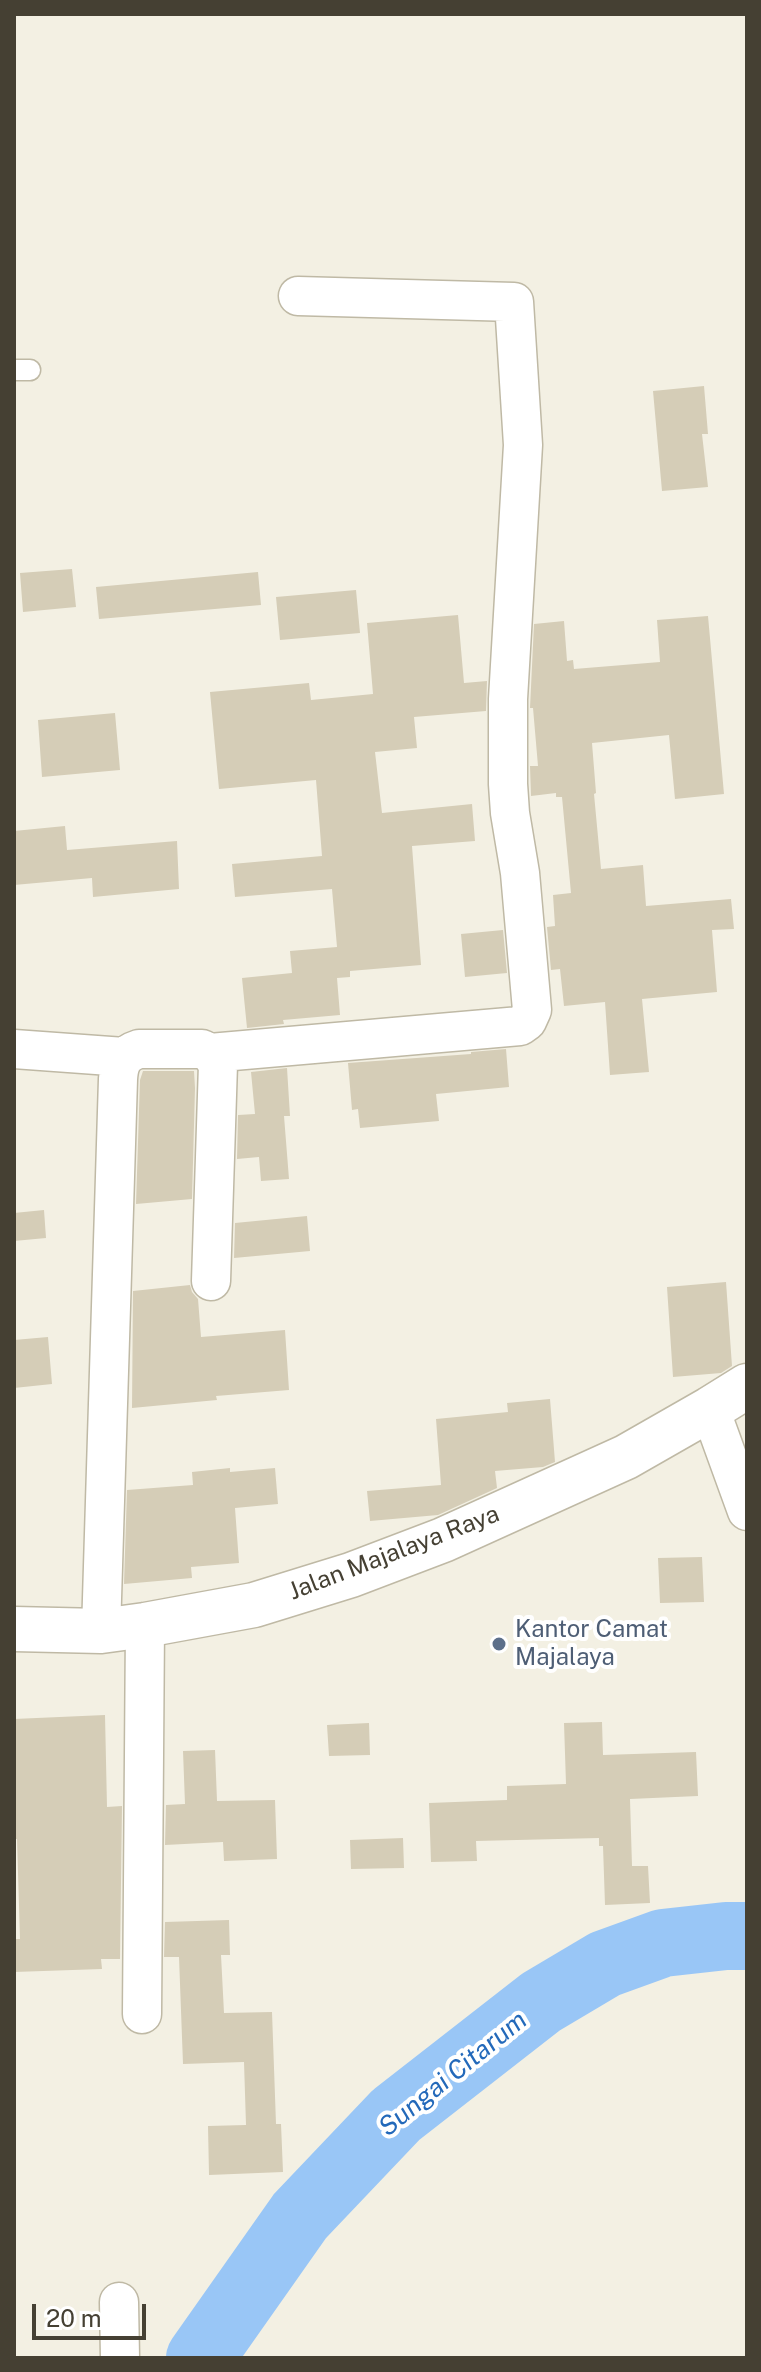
<!DOCTYPE html>
<style>
body{margin:0}
#map{position:relative;width:761px;height:2372px;overflow:hidden;background:#f3f0e3;font-family:"Public Sans",sans-serif}
canvas{display:block}
.frame{position:absolute;inset:0;border:16px solid #454033;pointer-events:none}
.scale{position:absolute;left:32px;top:2304px;width:114px;height:36px;box-sizing:border-box;border:4px solid #454033;border-top:0;padding-left:10px;font-size:24px;line-height:28px;white-space:nowrap;color:#454033;-webkit-text-stroke:6px #fff;paint-order:stroke}
</style>
<div id="map">
<canvas width="761" height="2372"></canvas>
<div class="frame"></div>
<div class="scale">20 m</div>
</div>
<script>
const ctx = document.querySelector('canvas').getContext('2d');
ctx.lineJoin = 'round';
function trace(path, color, width, dash) {
  ctx.strokeStyle = color;
  ctx.lineWidth = width;
  ctx.lineCap = dash ? 'butt' : 'round';
  ctx.setLineDash(dash || []);
  ctx.stroke(path);
}
function fillPath(path, color) {
  ctx.fillStyle = color;
  ctx.fill(path, 'evenodd');
}
function write(font, color, halo, rows, align = 'center') {
  ctx.font = font + ' "Public Sans",sans-serif';
  ctx.lineWidth = 8;
  ctx.setLineDash([]);
  ctx.textBaseline = 'middle';
  ctx.strokeStyle = halo;
  ctx.fillStyle = color;
  for (const [text, x, y, turn = 0] of rows) {
    ctx.save();
    ctx.translate(x, y);
    ctx.rotate((+turn || 0) * Math.PI / 180);
    ctx.textAlign = isNaN(turn) ? turn : align;
    if (halo) ctx.strokeText(text, 0, 0);
    ctx.fillText(text, 0, 0);
    ctx.restore();
  }
}
const river = new Path2D(`
 M 200,2358 L 300,2216 L 396,2115 L 541,2002 L 605,1964 L 663,1943 L 726,1936 L 747,1936`);
const building = new Path2D(`
 M 704,386 L 708,434 L 702,434 L 708,487 L 662,491 L 653,391 Z
 M 72,569 L 76,607 L 23,612 L 20,573 Z
 M 258,572 L 261,605 L 99,619 L 96,587 Z
 M 356,590 L 360,633 L 280,640 L 276,597 Z
 M 458,615 L 464,683 L 487,681 L 486,711 L 414,717 L 417,748 L 375,752 L 382,813 L 472,804 L 475,841 L 412,846 L 421,965 L 350,971 L 350,977 L 337,978 L 340,1015 L 283,1020 L 284,1024 L 247,1028 L 242,978 L 292,973 L 290,951 L 337,947 L 332,889 L 235,897 L 232,864 L 322,856 L 316,780 L 219,789 L 210,692 L 309,683 L 311,700 L 373,694 L 367,623 Z
 M 708,616 L 724,794 L 675,799 L 669,735 L 592,743 L 596,793 L 594,794 L 601,869 L 643,865 L 646,906 L 731,899 L 734,929 L 712,930 L 717,992 L 642,999 L 649,1072 L 610,1075 L 605,1002 L 564,1006 L 560,969 L 551,970 L 547,927 L 555,926 L 553,895 L 571,893 L 562,797 L 556,797 L 556,793 L 531,796 L 530,766 L 538,766 L 533,708 L 530,708 L 534,624 L 564,621 L 567,661 L 573,660 L 574,669 L 660,662 L 657,620 Z
 M 115,713 L 120,770 L 42,777 L 38,720 Z
 M 65,826 L 67,850 L 177,841 L 179,889 L 93,897 L 92,878 L 14,885 L 14,831 Z
 M 503,930 L 507,973 L 465,977 L 461,934 Z
 M 506,1049 L 509,1087 L 436,1094 L 439,1121 L 360,1128 L 358,1109 L 352,1110 L 348,1063 L 471,1054 L 471,1052 Z
 M 287,1068 L 290,1116 L 284,1116 L 289,1179 L 261,1181 L 259,1157 L 237,1159 L 238,1115 L 255,1114 L 251,1072 Z
 M 143,1071 L 194,1071 L 195,1088 L 192,1199 L 136,1204 L 140,1080 Z
 M 44,1210 L 46,1238 L 14,1241 L 14,1213 Z
 M 307,1216 L 310,1251 L 234,1258 L 235,1223 Z
 M 726,1282 L 732,1366 L 721,1373 L 673,1377 L 667,1287 Z
 M 190,1285 L 192,1292 L 198,1299 L 201,1337 L 285,1330 L 289,1390 L 216,1396 L 217,1400 L 132,1408 L 133,1291 Z
 M 48,1337 L 52,1384 L 14,1388 L 14,1340 Z
 M 550,1399 L 555,1462 L 543,1467 L 495,1471 L 497,1488 L 438,1515 L 370,1521 L 367,1491 L 441,1485 L 436,1419 L 508,1412 L 507,1403 Z
 M 230,1468 L 230,1472 L 275,1468 L 278,1504 L 235,1508 L 239,1563 L 191,1567 L 192,1578 L 124,1584 L 127,1490 L 193,1485 L 192,1472 Z
 M 702,1557 L 704,1602 L 660,1603 L 658,1558 Z
 M 105,1715 L 107,1807 L 122,1806 L 120,1959 L 101,1959 L 102,1969 L 14,1972 L 14,1939 L 20,1939 L 17,1839 L 14,1839 L 14,1719 Z
 M 602,1722 L 603,1755 L 696,1752 L 698,1796 L 630,1799 L 632,1866 L 648,1866 L 650,1903 L 605,1905 L 603,1846 L 599,1846 L 599,1838 L 476,1841 L 477,1861 L 431,1862 L 429,1803 L 507,1800 L 507,1786 L 566,1784 L 564,1723 Z
 M 369,1723 L 370,1755 L 329,1756 L 327,1725 Z
 M 215,1750 L 217,1801 L 275,1800 L 277,1859 L 224,1861 L 223,1842 L 165,1845 L 166,1805 L 185,1804 L 183,1751 Z
 M 403,1838 L 404,1868 L 351,1869 L 350,1840 Z
 M 229,1920 L 230,1955 L 221,1955 L 224,2013 L 272,2012 L 276,2124 L 281,2124 L 283,2172 L 209,2175 L 208,2126 L 246,2125 L 244,2062 L 183,2064 L 179,1957 L 164,1957 L 165,1922 Z`);
const service = new Path2D(`
 M 14,370 L 30,370`);
const minor = new Path2D(`
 M 14,1049 L 124,1057
 M 210,1053 L 520,1026 L 527,1021 L 532,1010 L 520,873 L 510,813 L 508,784 L 508,699 L 523,445 L 514,302 L 298,296
 M 710,1409 L 747,1511
 M 101,1631 L 118,1079 C 119,1063 123,1054 139,1049 L 202,1049 L 210,1053 L 218,1064 L 211,1281
 M 142,2014 L 145,1625
 M 119,2302 L 120,2358`);
const tertiary = new Path2D(`
 M 14,1629 L 101,1631 L 145,1625 L 254,1605 L 351,1575 L 443,1540 L 626,1457 L 710,1409 L 747,1386`);
const markers = [
 [499,1644,8,"#5c6f8a"]
];
const streetNames = [
 ["Jalan Majalaya Raya",394,1553,-21]
];
const serviceNames = [
 ["Kantor Camat",515,1630],
 ["Majalaya",515,1658]
];
const waterNames = [
 ["Sungai Citarum",453,2074,-39]
];
trace(river, '#99c6f6', 68);
fillPath(building, '#d5cdb7');
trace(service, '#bfb9a5', 23);
trace(minor, '#bfb9a5', 41);
trace(tertiary, '#bfb9a5', 47);
trace(service, '#fff', 20);
trace(minor, '#fff', 38);
trace(tertiary, '#fff', 44);
for (const [x, y, r, color] of markers) {
  const dot = new Path2D();
  dot.arc(x, y, r, 0, 2 * Math.PI);
  ctx.fillStyle = color;
  ctx.fill(dot);
  trace(dot, '#fff', 3);
}
write('24px', '#454033', '#fff', streetNames);
write('24px', '#4e5e75', '#fff', serviceNames, 'left');
write('italic 26px', '#2369ba', '#fff', waterNames);
</script>
